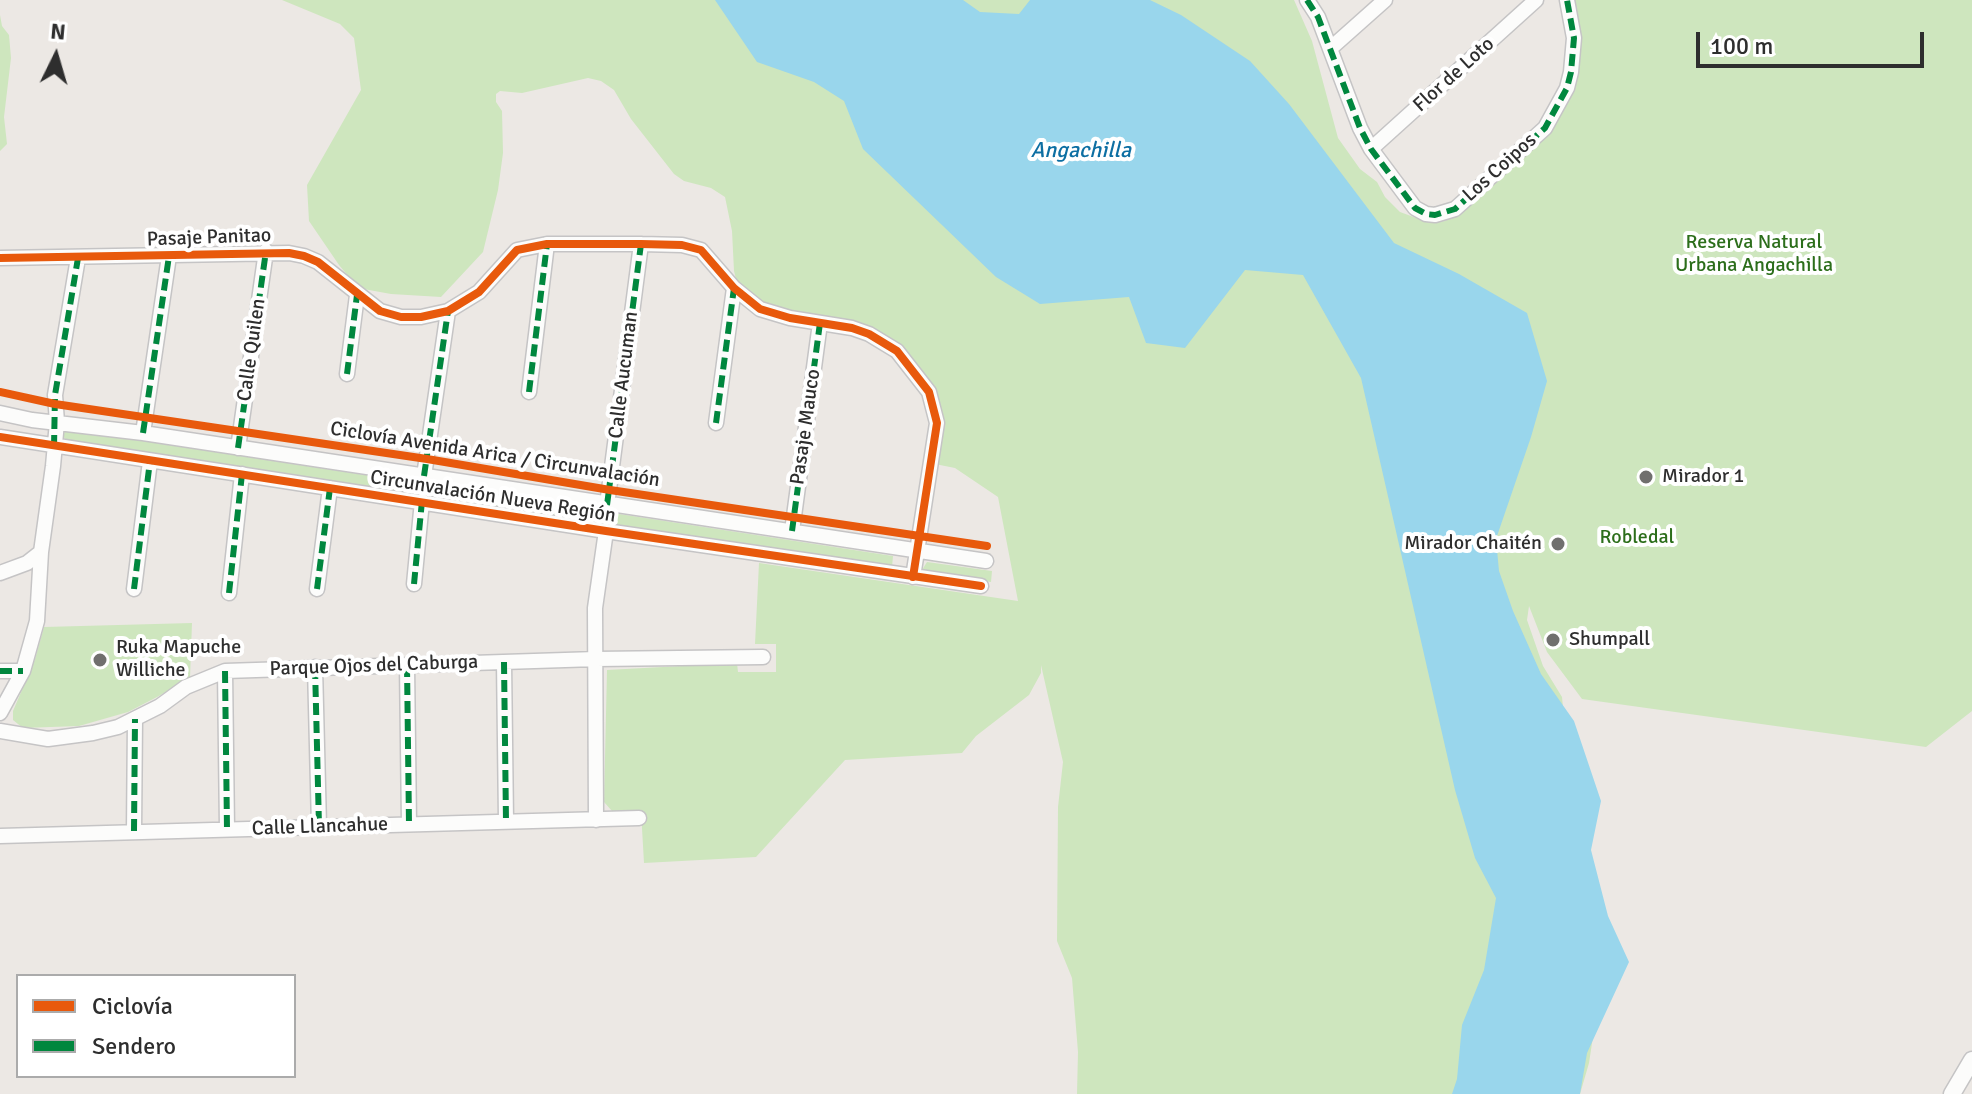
<!DOCTYPE html>
<meta charset="utf-8">
<style>
body{margin:0}
#map{position:relative;width:1972px;height:1094px;overflow:hidden;background:#ece8e4;font-family:Signika,sans-serif}
canvas{display:block}
.legend{position:absolute;left:16px;top:974px;width:280px;height:104px;box-sizing:border-box;background:#fff;border:2px solid #ababab;margin:0;padding:10px 14px;list-style:none;font-size:24px;color:#2e2e2e}
.legend li{display:flex;align-items:center;gap:16px;height:40px}
.legend b{width:40px;border:2px solid #ababab}
.north{position:absolute;left:16px;top:16px;width:80px;height:80px;-webkit-text-stroke:6px #fff;paint-order:stroke;rotate:5deg;font-size:22px;font-weight:700;line-height:32px;text-align:center;color:#2e2e2e}
.north::after{content:'';display:block;margin:auto;width:28px;height:36px;background:#2e2e2e;clip-path:polygon(50% 0,100% 100%,50% 72%,0 100%)}
.scale{position:absolute;left:1696px;top:32px;width:228px;height:36px;box-sizing:border-box;border:4px solid #2e2e2e;border-top:0;padding-left:10px;font-size:24px;line-height:28px;white-space:nowrap;color:#2e2e2e;-webkit-text-stroke:6px #fff;paint-order:stroke}
</style>
<div id="map">
<canvas width="1972" height="1094"></canvas>
<ul class="legend">
<li><b style="height:10px;background:#e8590c"></b>Ciclovía</li>
<li><b style="height:10px;background:#00873e"></b>Sendero</li>
</ul>
<div class="north">N</div>
<div class="scale">100 m</div>
</div>
<script>
const g = document.querySelector('canvas').getContext('2d');
g.lineJoin = 'round';
function fill(path, color) {
  g.fillStyle = color;
  g.fill(path, 'evenodd');
}
function shape(rows) {
  const path = new Path2D();
  for (const r of rows) {
    path.moveTo(r[0], r[1]);
    for (let i = 2; i < r.length; i += 2) path.lineTo(r[i], r[i + 1]);
  }
  return path;
}
function trace(path, color, width, dash) {
  g.strokeStyle = color;
  g.lineWidth = width;
  g.lineCap = dash ? 'butt' : 'round';
  g.setLineDash(dash || []);
  g.stroke(path);
}
function drawText(font, color, halo, rows, align = 'center') {
  g.font = font + ' Signika,sans-serif';
  g.lineWidth = 8;
  g.setLineDash([]);
  g.textBaseline = 'middle';
  g.strokeStyle = halo;
  g.fillStyle = color;
  for (const [text, x, y, turn = 0] of rows) {
    g.save();
    g.translate(x, y);
    g.rotate((+turn || 0) * Math.PI / 180);
    g.textAlign = isNaN(turn) ? turn : align;
    if (halo) g.strokeText(text, 0, 0);
    g.fillText(text, 0, 0);
    g.restore();
  }
}
fill(shape([
 [282,0,1294,0,1312,41,1338,138,1360,169,1377,182,1385,197,1400,212,1430,223,1445,221,1479,196,1552,113,1569,62,1571,0,1972,0,1972,711,1926,747,1582,699,1547,652,1529,606,1527,620,1543,666,1562,697,1594,1030,1589,1063,1580,1094,1077,1094,1078,1052,1072,978,1057,941,1058,807,1063,762,1041,665,1041,673,1029,695,976,736,962,753,845,760,756,857,644,863,641,811,612,811,604,802,607,670,737,663,738,672,776,672,776,644,755,644,759,563,1018,601,998,497,955,468,930,463,934,425,929,405,901,355,850,322,837,318,783,315,739,291,734,271,732,231,725,197,711,188,684,181,674,174,631,119,614,90,601,81,588,78,522,93,500,91,496,94,496,102,502,111,503,153,498,190,483,252,441,297,391,294,358,288,339,265,309,221,307,185,361,90,354,38,340,24],
 [0,15,2,26,9,35,11,58,4,117,7,144,0,151],
 [72,430,893,556,892,567,69,441,63,437,65,431],
 [927,562,992,571,991,582,927,573,922,570],
 [192,623,190,678,157,697,128,712,79,726,23,728,13,720,13,711,35,659,44,627]
]), '#cee6be');
fill(shape([
 [715,0,963,0,980,12,1019,14,1030,0,1150,0,1181,15,1250,61,1289,104,1394,243,1459,274,1527,313,1547,381,1531,437,1496,539,1499,571,1513,611,1541,674,1574,721,1601,801,1591,850,1608,916,1629,962,1587,1053,1580,1094,1452,1094,1457,1079,1462,1025,1484,970,1496,898,1475,858,1455,790,1361,378,1303,275,1245,270,1185,348,1146,343,1129,297,1040,304,996,277,863,149,844,101,814,82,757,62]
]), '#99d6ec');
const minor = shape([
 [1307,0,1318,17,1360,128,1371,149,1415,208,1426,214,1435,215,1455,209,1545,128,1567,88,1571,72,1574,38,1567,0],
 [1331,48,1385,0],
 [1371,149,1536,0],
 [0,258,289,253,304,256,318,262,380,311,401,317,421,317,448,311,479,292,517,250,547,244,641,244,682,245,701,250,734,288,760,309,790,318,852,328,869,334,897,351,929,392,937,423,913,577],
 [347,374,357,295],
 [529,392,547,244],
 [0,413,32,420,143,433,986,561],
 [716,423,734,288],
 [143,433,169,256],
 [0,437,606,531,981,586],
 [238,448,266,251],
 [424,476,448,311],
 [607,505,641,244],
 [792,531,820,323],
 [0,573,27,563,41,552,53,466,57,422,55,395,78,258],
 [414,584,422,501],
 [134,589,150,461],
 [317,589,330,488],
 [229,593,242,474],
 [504,662,506,821],
 [407,665,409,824],
 [315,667,319,826],
 [0,671,23,671],
 [225,671,227,829],
 [0,713,23,671,37,621,41,552],
 [0,731,48,739,93,733,118,727,160,706,186,687,225,671,596,659,763,657],
 [596,820,595,608,606,531],
 [134,831,135,719],
 [0,836,639,818]
]);
const tertiary = shape([
 [1952,1094,1972,1060]
]);
trace(minor, '#c5c4c5', 17);
trace(tertiary, '#c5c4c5', 19);
trace(minor, '#fcfcfb', 14);
trace(tertiary, '#fcfcfb', 16);
trace(shape([
 [1307,0,1318,17,1360,128,1371,149,1415,208,1426,214,1435,215,1455,209,1545,128,1567,88,1571,72,1574,38,1567,0],
 [347,374,357,295],
 [529,392,547,244],
 [716,423,734,288],
 [143,433,169,256],
 [54,447,55,395,78,258],
 [238,448,266,251],
 [424,476,448,311],
 [607,505,641,244],
 [792,531,820,323],
 [414,584,422,501],
 [134,589,150,461],
 [317,589,330,488],
 [229,593,242,474],
 [504,662,506,821],
 [407,665,409,824],
 [315,667,319,826],
 [0,671,23,671],
 [225,671,227,829],
 [134,831,135,719]
]), '#00873e', 6, [12, 6]);
trace(shape([
 [0,258,289,253,304,256,318,262,380,311,401,317,421,317,448,311,479,292,517,250,547,244,641,244,682,245,701,250,734,288,760,309,790,318,852,328,869,334,897,351,929,392,937,423,913,577],
 [0,392,55,404,427,459,610,490,987,546],
 [0,437,606,531,981,586]
]), '#e8590c', 8);
for (const [x, y, r, color] of [
 [1646,477,8,"#706f6e"],
 [1558,544,8,"#706f6e"],
 [1553,640,8,"#706f6e"],
 [100,660,8,"#706f6e"]
]) {
  const dot = new Path2D();
  dot.arc(x, y, r, 0, 2 * Math.PI);
  g.fillStyle = color;
  g.fill(dot);
  trace(dot, '#fff', 3);
}
drawText('20px', '#2e2e2e', '#fff', [
 ["Flor de Loto",1454,75,-42],
 ["Los Coipos",1500,168,-42],
 ["Pasaje Panitao",209,238,-2],
 ["Calle Quilen",252,350,-82],
 ["Calle Aucuman",624,375,-83],
 ["Pasaje Mauco",806,427,-82],
 ["Ciclovía Avenida Arica / Circunvalación",495,455,9],
 ["Circunvalación Nueva Región",493,497,9],
 ["Parque Ojos del Caburga",374,666,-2],
 ["Calle Llancahue",320,827,-2]
]);
drawText('20px', '#2c6e1b', '#fff', [
 ["Reserva Natural",1754,243],
 ["Urbana Angachilla",1754,266],
 ["Robledal",1637,538]
]);
drawText('20px', '#2e2e2e', '#fff', [
 ["Mirador 1",1662,477],
 ["Mirador Chaitén",1542,544,"right"],
 ["Shumpall",1569,640],
 ["Ruka Mapuche",116,648],
 ["Williche",116,671]
], 'left');
drawText('italic 22px', '#0d6fa3', '#fff', [
 ["Angachilla",1081,151]
]);
</script>
